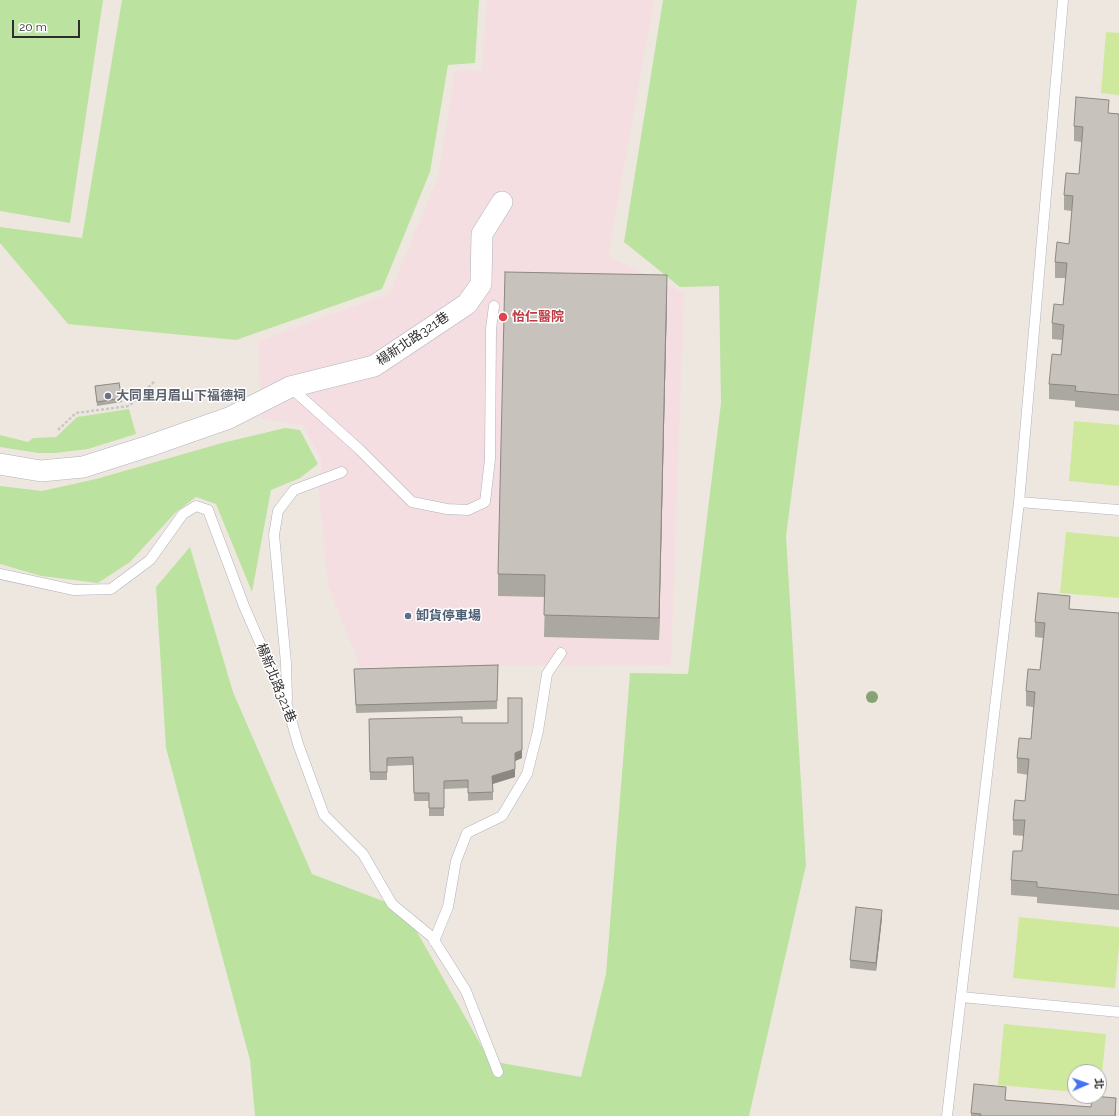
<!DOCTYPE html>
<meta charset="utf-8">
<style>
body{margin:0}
#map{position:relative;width:1119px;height:1116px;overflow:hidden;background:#eee7e0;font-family:Raleway,"Noto Sans TC",sans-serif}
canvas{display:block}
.north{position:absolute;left:1067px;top:1064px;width:40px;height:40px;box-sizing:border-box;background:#fff;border:1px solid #ababab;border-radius:50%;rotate:88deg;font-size:11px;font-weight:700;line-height:16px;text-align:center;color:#2d2d2d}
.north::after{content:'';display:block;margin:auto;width:14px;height:18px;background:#4573f6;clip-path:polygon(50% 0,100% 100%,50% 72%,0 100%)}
.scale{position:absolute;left:12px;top:20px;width:68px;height:18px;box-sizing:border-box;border:2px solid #2d2d2d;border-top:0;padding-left:5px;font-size:12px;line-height:14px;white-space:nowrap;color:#2d2d2d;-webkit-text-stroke:3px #fff;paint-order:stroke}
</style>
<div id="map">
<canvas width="1119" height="1116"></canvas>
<div class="north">北</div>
<div class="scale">20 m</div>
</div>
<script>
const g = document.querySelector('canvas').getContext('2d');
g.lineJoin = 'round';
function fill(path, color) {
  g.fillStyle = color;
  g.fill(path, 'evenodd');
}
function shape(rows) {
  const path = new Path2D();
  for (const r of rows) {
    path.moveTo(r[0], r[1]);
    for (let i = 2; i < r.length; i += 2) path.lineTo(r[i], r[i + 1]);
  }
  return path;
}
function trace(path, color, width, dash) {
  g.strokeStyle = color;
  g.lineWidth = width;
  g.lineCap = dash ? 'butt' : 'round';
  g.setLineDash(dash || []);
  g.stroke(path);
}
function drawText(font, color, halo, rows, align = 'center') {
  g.font = font + ' Raleway,"Noto Sans TC",sans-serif';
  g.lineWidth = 3;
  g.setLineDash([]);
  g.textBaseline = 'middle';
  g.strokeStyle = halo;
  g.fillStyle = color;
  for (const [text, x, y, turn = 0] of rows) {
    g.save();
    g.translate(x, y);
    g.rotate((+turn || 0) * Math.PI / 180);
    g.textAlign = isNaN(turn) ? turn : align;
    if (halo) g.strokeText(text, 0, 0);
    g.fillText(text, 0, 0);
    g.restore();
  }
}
fill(shape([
 [487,0,654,0,608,256,684,293,671,665,360,667,328,585,318,484,322,462,303,425,261,419,258,341,390,293,438,177,455,70,482,71]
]), '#f4dee1');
fill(shape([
 [0,0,103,0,70,223,0,211],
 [122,0,479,0,475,63,448,65,430,172,382,289,236,340,68,324,0,243,0,227,82,238],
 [663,0,857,0,786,536,806,865,749,1116,255,1116,250,1060,166,748,156,587,190,547,233,692,312,874,404,909,490,1061,581,1077,606,974,630,673,688,674,721,403,719,286,680,287,624,242],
 [129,409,136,434,88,449,55,453,38,453,0,447,0,435,28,442,33,438,56,437,77,417],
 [285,428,300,430,318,464,300,478,271,490,252,592,216,504,196,497,176,512,130,562,98,583,41,576,0,564,0,486,42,491,96,479,222,443]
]), '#bbe39f');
fill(shape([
 [1106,32,1119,33,1119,95,1101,93],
 [1074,421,1119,425,1119,486,1069,481],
 [1066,532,1119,537,1119,598,1060,593],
 [1019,917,1119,927,1119,946,1115,988,1013,978],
 [1004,1024,1106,1034,1100,1094,1099,1094,1099,1072,1075,1072,1075,1092,998,1085]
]), '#cee99b');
const lane = shape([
 [290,387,359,449,412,502,447,509,468,510,485,502,490,459,491,329,494,306],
 [1019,502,1119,510],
 [0,574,74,590,111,589,150,560,183,514,196,506,208,510,244,606,287,705,298,744,324,815,363,854,392,904,432,937,466,991,498,1072],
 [287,700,286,663,274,535,278,511,294,490,342,472],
 [434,941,448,907,456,861,467,833,502,816,527,774,538,731,547,674,561,653],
 [961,997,1119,1012],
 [947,1116,1019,502,1063,0]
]);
const street = shape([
 [0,464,41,471,83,467,149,446,229,418,290,387,374,366,467,304,481,284,482,234,502,202]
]);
trace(lane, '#b0b3bd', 11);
trace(street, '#b0b3bd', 22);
trace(shape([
 [58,430,76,413,129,406,155,381]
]), '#c8c8c8', 2.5, [3, 2]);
trace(lane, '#fff', 10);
trace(street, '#fff', 21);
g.fillStyle = '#87a275';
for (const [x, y] of [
 [872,697]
]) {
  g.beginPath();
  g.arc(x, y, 6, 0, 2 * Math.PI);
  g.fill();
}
fill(shape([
 [1109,113,1119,114,1119,411,1075,407,1075,401,1049,399,1049,384,1061,355,1062,340,1052,339,1052,323,1063,305,1066,278,1055,278,1055,262,1069,244,1072,211,1064,210,1064,195,1079,174,1082,142,1074,141,1074,126],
 [667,297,659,640,544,637,545,597,498,596,498,574],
 [95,386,122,398,122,402,97,406],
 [1070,609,1119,613,1119,910,1037,903,1037,897,1011,895,1011,880,1022,851,1024,836,1013,835,1013,820,1025,801,1028,775,1017,773,1017,758,1031,739,1033,707,1026,706,1026,691,1040,670,1043,638,1035,637,1035,622],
 [498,665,497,709,356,713,354,669],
 [369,719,522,758,515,761,515,777,493,784,493,800,468,801,468,788,444,789,444,816,429,816,429,801,414,801,413,765,387,766,387,780,370,780],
 [882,918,876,971,850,968,850,960],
 [1116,1098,1116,1116,971,1116,971,1113,1006,1100,1091,1107]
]), '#aba7a1');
fill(shape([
 [667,275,667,297,659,640,659,618],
 [522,750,522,758,515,761,515,753],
 [515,769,515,777,492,784,492,776],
 [882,910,882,918,876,971,876,963],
 [1116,1098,1116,1116,1115,1116]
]), '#8b8883');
const building = shape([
 [1076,97,1109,100,1108,113,1119,114,1119,395,1075,391,1076,386,1049,384,1052,354,1061,355,1064,325,1052,323,1054,304,1063,305,1067,263,1055,262,1057,242,1069,244,1073,196,1064,195,1066,173,1079,174,1083,127,1074,126,1076,97],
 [505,272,667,275,659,618,544,615,545,575,498,574,505,272],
 [119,383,122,398,97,402,95,386,119,383],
 [1038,593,1070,596,1069,609,1119,613,1119,895,1037,887,1037,882,1011,880,1013,851,1022,851,1025,820,1013,820,1015,800,1025,801,1029,759,1017,758,1019,738,1031,739,1035,692,1026,691,1028,669,1040,670,1045,623,1035,622,1038,593],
 [498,665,497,701,356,705,354,669,498,665],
 [508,698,522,698,522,750,515,753,515,769,492,776,493,792,468,793,468,780,444,781,444,808,429,808,429,793,414,793,413,757,387,758,387,772,370,772,369,719,462,717,462,723,508,723,508,698],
 [856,907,882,910,876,963,850,960,856,907],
 [974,1084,1006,1087,1005,1100,1091,1107,1092,1096,1116,1098,1115,1116,980,1116,981,1114,971,1113,974,1084]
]);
fill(building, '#c7c2bb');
trace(building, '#8b8883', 1);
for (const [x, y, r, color] of [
 [503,317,5,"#e0444e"],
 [108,396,4,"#6b7280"],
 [408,616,4,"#5c6f8a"]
]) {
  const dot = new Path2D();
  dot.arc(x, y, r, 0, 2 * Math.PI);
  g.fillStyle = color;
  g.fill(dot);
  trace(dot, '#fff', 1.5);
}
drawText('bold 13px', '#be3a42', '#fff', [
 ["怡仁醫院",512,317]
], 'left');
drawText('13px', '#2d2d2d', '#fff', [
 ["楊新北路321巷",413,339,-34],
 ["楊新北路321巷",276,683,68]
]);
drawText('bold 13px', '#5b616d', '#fff', [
 ["大同里月眉山下福德祠",116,396]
], 'left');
drawText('bold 13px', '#4e5e75', '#fff', [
 ["卸貨停車場",416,616]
], 'left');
</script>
